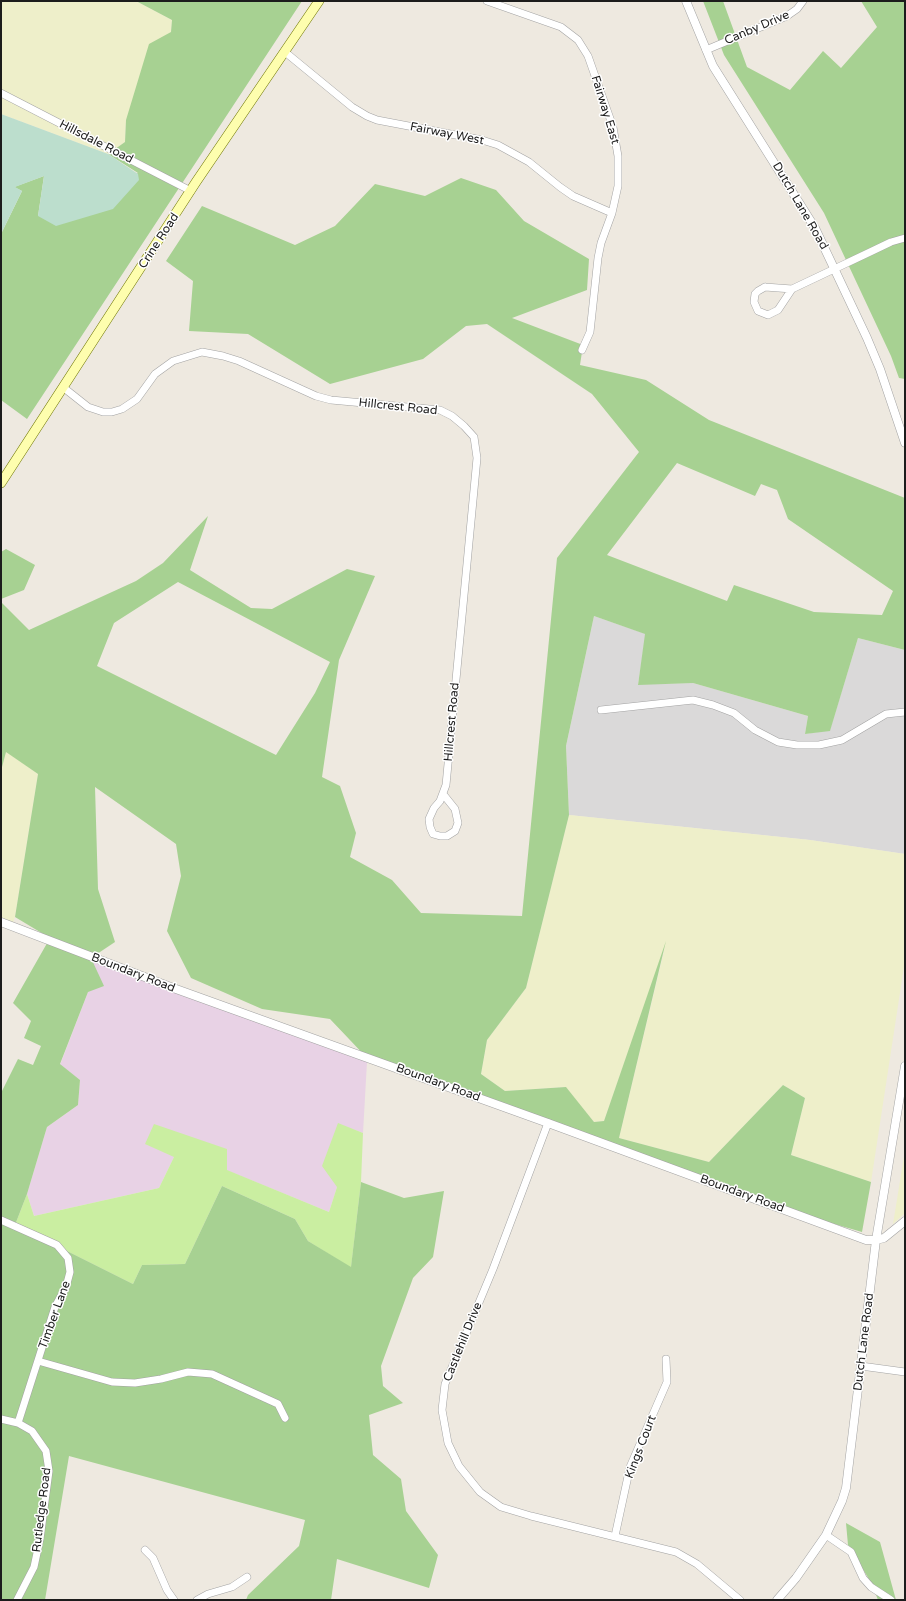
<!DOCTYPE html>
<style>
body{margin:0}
#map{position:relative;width:906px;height:1601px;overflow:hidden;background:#eee9e0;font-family:"Varela Round",sans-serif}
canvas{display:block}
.frame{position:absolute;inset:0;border:2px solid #1c1c1c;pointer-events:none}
</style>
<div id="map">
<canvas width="906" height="1601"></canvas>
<div class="frame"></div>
</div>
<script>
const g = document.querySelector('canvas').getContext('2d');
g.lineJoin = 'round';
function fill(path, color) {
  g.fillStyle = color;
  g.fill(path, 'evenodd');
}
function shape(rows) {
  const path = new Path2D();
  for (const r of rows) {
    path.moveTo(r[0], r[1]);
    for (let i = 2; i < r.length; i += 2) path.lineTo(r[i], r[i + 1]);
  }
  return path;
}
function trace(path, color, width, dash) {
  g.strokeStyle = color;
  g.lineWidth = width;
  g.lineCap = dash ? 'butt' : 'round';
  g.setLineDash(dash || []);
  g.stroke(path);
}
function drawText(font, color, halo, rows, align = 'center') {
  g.font = font + ' "Varela Round",sans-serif';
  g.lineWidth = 3;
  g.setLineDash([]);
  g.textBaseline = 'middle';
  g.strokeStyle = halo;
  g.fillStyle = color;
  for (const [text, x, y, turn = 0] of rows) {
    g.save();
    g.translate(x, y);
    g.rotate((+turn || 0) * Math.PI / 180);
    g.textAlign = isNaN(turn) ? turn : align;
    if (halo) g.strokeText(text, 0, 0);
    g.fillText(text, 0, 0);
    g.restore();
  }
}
fill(shape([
 [594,616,646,634,638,684,693,683,808,716,805,734,830,730,858,638,905,650,905,854,810,840,569,815,566,746]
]), '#dad9d9');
fill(shape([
 [91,958,367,1062,363,1133,338,1124,337,1187,329,1212,226,1170,174,1157,159,1188,34,1216,27,1194,47,1127,78,1105,80,1080,60,1065,88,992]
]), '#e8d2e5');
fill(shape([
 [1,1,136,1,172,20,171,32,126,120,125,142,108,154,1,114],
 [6,751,38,774,15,917,11,928,1,924,1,771],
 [569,815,810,840,905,854,905,960,871,1182,791,1155,805,1098,783,1085,709,1162,619,1138,665,947,604,1121,594,1122,565,1087,505,1091,481,1074,487,1040,526,988],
 [905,1150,905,1213,893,1224]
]), '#eeefca');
fill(shape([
 [338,1123,363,1133,361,1182,351,1268,308,1241,295,1219,222,1186,185,1264,142,1265,133,1284,15,1225,27,1194,34,1216,159,1188,174,1157,145,1144,154,1124,227,1149,227,1170,329,1212,337,1187,322,1166]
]), '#caeea1');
fill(shape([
 [136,1,302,1,27,419,1,400,1,234,22,191,14,187,44,176,38,216,138,173,108,154,125,142,126,120,149,44,171,32,172,20],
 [703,1,723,1,747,67,790,90,823,51,841,68,877,27,861,1,905,1,905,379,899,378,891,356,824,213,724,55],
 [461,178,496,190,524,221,589,259,587,290,512,318,583,345,580,365,646,380,709,420,905,498,905,650,858,638,830,731,805,734,808,716,693,683,638,685,645,634,594,616,566,746,569,815,526,988,487,1040,481,1074,505,1091,566,1087,594,1122,604,1121,666,941,619,1138,709,1162,783,1085,805,1098,791,1155,871,1182,862,1232,786,1210,368,1059,330,1019,262,1009,191,978,167,931,181,876,176,844,95,787,98,889,115,942,91,958,104,986,88,992,60,1064,80,1080,78,1105,47,1127,27,1194,15,1225,133,1284,142,1265,185,1264,222,1186,295,1219,308,1241,351,1267,361,1182,404,1198,444,1191,433,1257,413,1278,381,1366,383,1386,403,1403,369,1415,373,1455,401,1479,406,1511,438,1555,429,1588,337,1559,331,1600,246,1600,248,1595,299,1546,305,1520,69,1456,45,1600,1,1600,1,1093,18,1059,33,1065,41,1046,24,1038,31,1021,13,1003,50,938,15,917,38,774,6,752,1,771,1,602,29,630,136,581,163,563,208,516,190,570,251,608,272,609,347,569,375,576,339,660,322,777,340,786,356,833,350,857,392,880,421,913,522,916,557,558,639,452,592,394,487,324,466,326,423,359,330,384,248,334,189,331,193,281,166,261,202,206,295,245,335,226,375,184,425,196],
 [677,463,755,496,761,484,777,490,788,519,893,591,882,615,814,612,734,585,727,601,607,555],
 [178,582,330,662,315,693,276,755,97,666,114,623],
 [6,549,35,565,24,590,1,599,1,552],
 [846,1523,880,1542,896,1600,878,1600,872,1584,848,1545]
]), '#a7d192');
fill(shape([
 [1,114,108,154,138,174,139,180,113,209,56,226,38,216,44,176,15,187,22,191,1,234]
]), '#bcdecd');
const minor = shape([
 [487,1,561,27,578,40,588,56,613,127,618,156,618,186,612,213,601,243,598,258,590,332,582,350],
 [706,50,787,16,797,9,803,1],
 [285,52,352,107,367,116,377,120,482,140,498,145,529,162,560,187,573,196,612,213],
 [1,93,191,191],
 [765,287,792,289,778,310,768,315,758,311,754,302,755,294,758,291,765,287],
 [792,289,868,253,891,242,905,238],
 [64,388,88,407,103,412,112,412,122,409,137,399,155,374,173,361,202,352,223,356,239,361,316,396,331,400,440,410,452,416,464,426,474,437,477,458,446,785,440,801,434,808,429,819,430,827,433,834,440,836,447,836,455,831,458,823,455,809,443,794],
 [601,710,693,700,713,705,734,713,755,730,778,742,797,745,819,745,842,740,886,714,905,712],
 [548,1123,493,1269,445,1384,442,1410,448,1443,459,1466,480,1492,501,1507,531,1516,676,1552,697,1564,740,1600],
 [1,1220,57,1245,68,1258,70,1272,66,1287,55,1307,18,1423],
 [38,1361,112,1382,135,1383,161,1379,188,1372,212,1374,278,1404,285,1418],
 [861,1366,905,1372],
 [1,1419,18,1423,32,1431,46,1451,49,1471,40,1539,34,1567,17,1600],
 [826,1535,851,1552,863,1578,871,1587,891,1600],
 [615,1536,630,1467,667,1382,666,1359],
 [145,1550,153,1558,167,1590,174,1600],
 [197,1600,208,1594,232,1587,247,1577]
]);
const tertiary = shape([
 [686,1,713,66,815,228,867,338,880,369,905,443],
 [1,922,176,989,548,1123,866,1240,876,1240,884,1238,905,1221],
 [777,1600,796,1578,826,1535,842,1501,846,1488,876,1240,905,1066]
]);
const secondary = shape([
 [1,483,196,182,319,1]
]);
trace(minor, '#a3a3a3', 8);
trace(tertiary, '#a3a3a3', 9);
trace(secondary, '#6e7600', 10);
trace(minor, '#fff', 7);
trace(tertiary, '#fff', 8);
trace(secondary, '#fefeae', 9);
drawText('12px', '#1c1c1c', '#fff', [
 ["Canby Drive",757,28,-23],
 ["Fairway East",605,110,73],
 ["Fairway West",447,134,11],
 ["Hillsdale Road",96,142,27],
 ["Dutch Lane Road",800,206,60],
 ["Crine Road",159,241,-57],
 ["Hillcrest Road",398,407,6],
 ["Hillcrest Road",452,722,-85],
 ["Boundary Road",133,973,21],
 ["Boundary Road",438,1083,20],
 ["Boundary Road",742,1194,20],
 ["Timber Lane",55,1315,-70],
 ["Castlehill Drive",463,1342,-68],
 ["Dutch Lane Road",864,1342,-83],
 ["Kings Court",641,1447,-69],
 ["Rutledge Road",42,1510,-83]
]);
</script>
